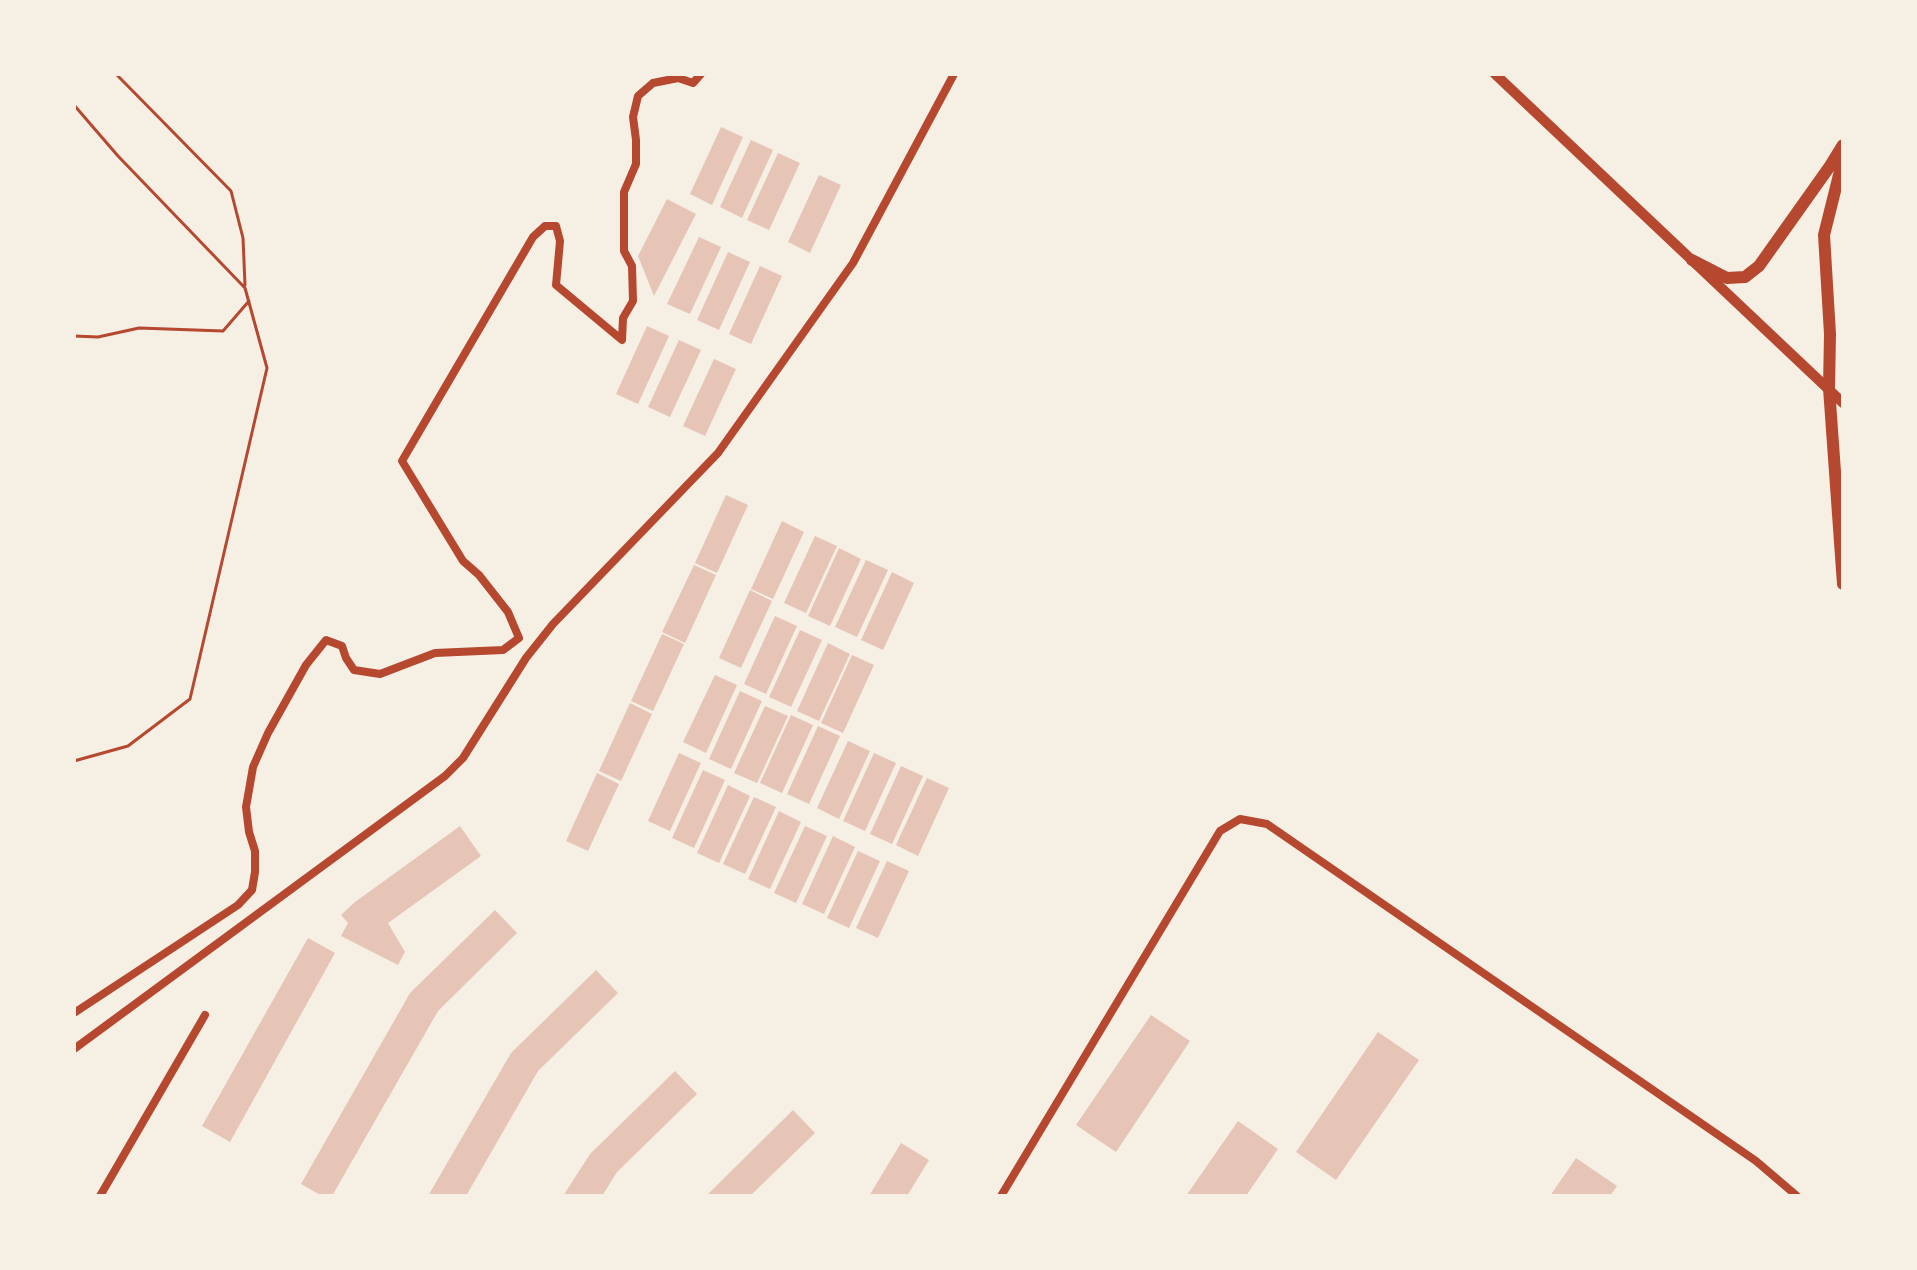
<!DOCTYPE html>
<style>
body{margin:0}
#map{position:relative;width:1917px;height:1270px;overflow:hidden;background:#f6efe4;font-family:Helvetica,sans-serif}
canvas{display:block}
.frame{position:absolute;inset:0;border:76px solid #f6efe4;pointer-events:none}
</style>
<div id="map">
<canvas width="1917" height="1270"></canvas>
<div class="frame"></div>
</div>
<script>
const g = document.querySelector('canvas').getContext('2d');
g.lineJoin = 'round';
function fill(path, color) {
  g.fillStyle = color;
  g.fill(path, 'evenodd');
}
function shape(rows) {
  const path = new Path2D();
  for (const r of rows) {
    path.moveTo(r[0], r[1]);
    for (let i = 2; i < r.length; i += 2) path.lineTo(r[i], r[i + 1]);
  }
  return path;
}
function trace(path, color, width, dash) {
  g.strokeStyle = color;
  g.lineWidth = width;
  g.lineCap = dash ? 'butt' : 'round';
  g.setLineDash(dash || []);
  g.stroke(path);
}
fill(shape([
 [721,127,743,137,712,205,690,194],
 [751,140,773,150,742,218,720,207],
 [778,153,800,163,769,230,747,220],
 [819,175,841,185,810,253,788,242],
 [667,199,696,214,654,296,638,256],
 [699,237,721,247,690,314,667,304],
 [728,252,750,262,719,330,697,320],
 [760,266,782,276,751,344,729,334],
 [647,326,669,336,638,404,616,394],
 [679,340,701,350,670,417,648,407],
 [714,359,736,369,705,436,683,426],
 [726,495,748,505,717,573,695,563],
 [782,521,804,532,773,599,751,589],
 [815,536,837,546,806,613,784,603],
 [839,548,861,559,830,626,808,616],
 [866,560,888,570,857,637,835,627],
 [694,565,716,575,685,643,662,632],
 [892,572,914,583,883,650,861,640],
 [750,590,772,601,741,668,719,658],
 [775,616,797,626,766,694,744,684],
 [800,630,822,640,791,707,769,697],
 [662,634,684,644,653,711,631,701],
 [828,643,850,654,819,721,797,711],
 [852,655,874,665,843,733,821,723],
 [715,675,737,685,706,753,683,742],
 [740,691,762,701,731,769,709,759],
 [630,703,652,714,621,781,599,771],
 [765,706,788,716,757,783,734,773],
 [791,715,813,725,782,793,760,783],
 [818,726,840,736,809,804,787,794],
 [848,741,870,751,839,819,817,808],
 [679,753,701,763,670,831,648,821],
 [874,753,896,763,865,831,843,821],
 [901,766,923,776,892,844,870,834],
 [703,770,725,780,694,848,672,838],
 [597,773,619,784,588,851,566,841],
 [927,778,949,788,918,856,896,845],
 [728,785,750,796,719,863,697,853],
 [754,797,776,807,745,874,723,864],
 [779,811,801,822,770,889,748,879],
 [460,826,481,856,388,923,405,952,398,965,341,936,348,923,341,915,355,902],
 [805,826,827,836,796,903,774,893],
 [833,836,855,847,824,914,802,904],
 [858,851,880,861,849,928,827,918],
 [887,861,909,871,878,938,856,928],
 [495,910,517,933,438,1011,332,1196,322,1196,301,1184,410,993],
 [308,938,335,953,230,1142,202,1126],
 [596,970,618,993,538,1071,466,1196,428,1196,511,1053],
 [1151,1015,1190,1041,1116,1152,1076,1125],
 [1378,1032,1419,1060,1336,1180,1296,1152],
 [675,1071,697,1094,617,1172,602,1196,563,1196,590,1154],
 [793,1110,815,1133,750,1196,706,1196],
 [1238,1121,1278,1149,1246,1196,1186,1196],
 [901,1143,929,1160,907,1196,869,1196],
 [1576,1158,1617,1186,1610,1196,1550,1196]
]), '#e6c5b7');
trace(shape([
 [116,74,231,191,243,238,245,285],
 [74,105,118,156,245,288,267,368,190,699,128,746,74,761],
 [74,336,98,337,139,328,223,331,249,301]
]), '#b5482f', 3);
trace(shape([
 [74,1013,238,905,252,890,255,872,255,851,249,832,246,807,253,767,268,733,306,665,326,640,342,646,346,658,354,670,380,674,435,653,503,650,519,638,508,612,479,575,463,561,402,461,533,237,545,226,556,226,560,241,556,285,622,340,623,318,633,301,632,266,624,251,624,192,636,164,636,140,633,117,638,96,653,83,678,78,693,83,701,74],
 [74,1049,445,776,463,758,526,658,553,624,718,453,853,263,954,74],
 [100,1196,205,1015],
 [1001,1196,1220,831,1240,819,1267,824,1756,1161,1797,1196]
]), '#b5482f', 8);
trace(shape([
 [1495,74,1843,403]
]), '#b5482f', 10);
trace(shape([
 [1843,159,1824,235,1830,334,1829,388,1843,584],
 [1692,260,1727,278,1745,277,1759,266,1830,166,1843,145]
]), '#b5482f', 12);
</script>
